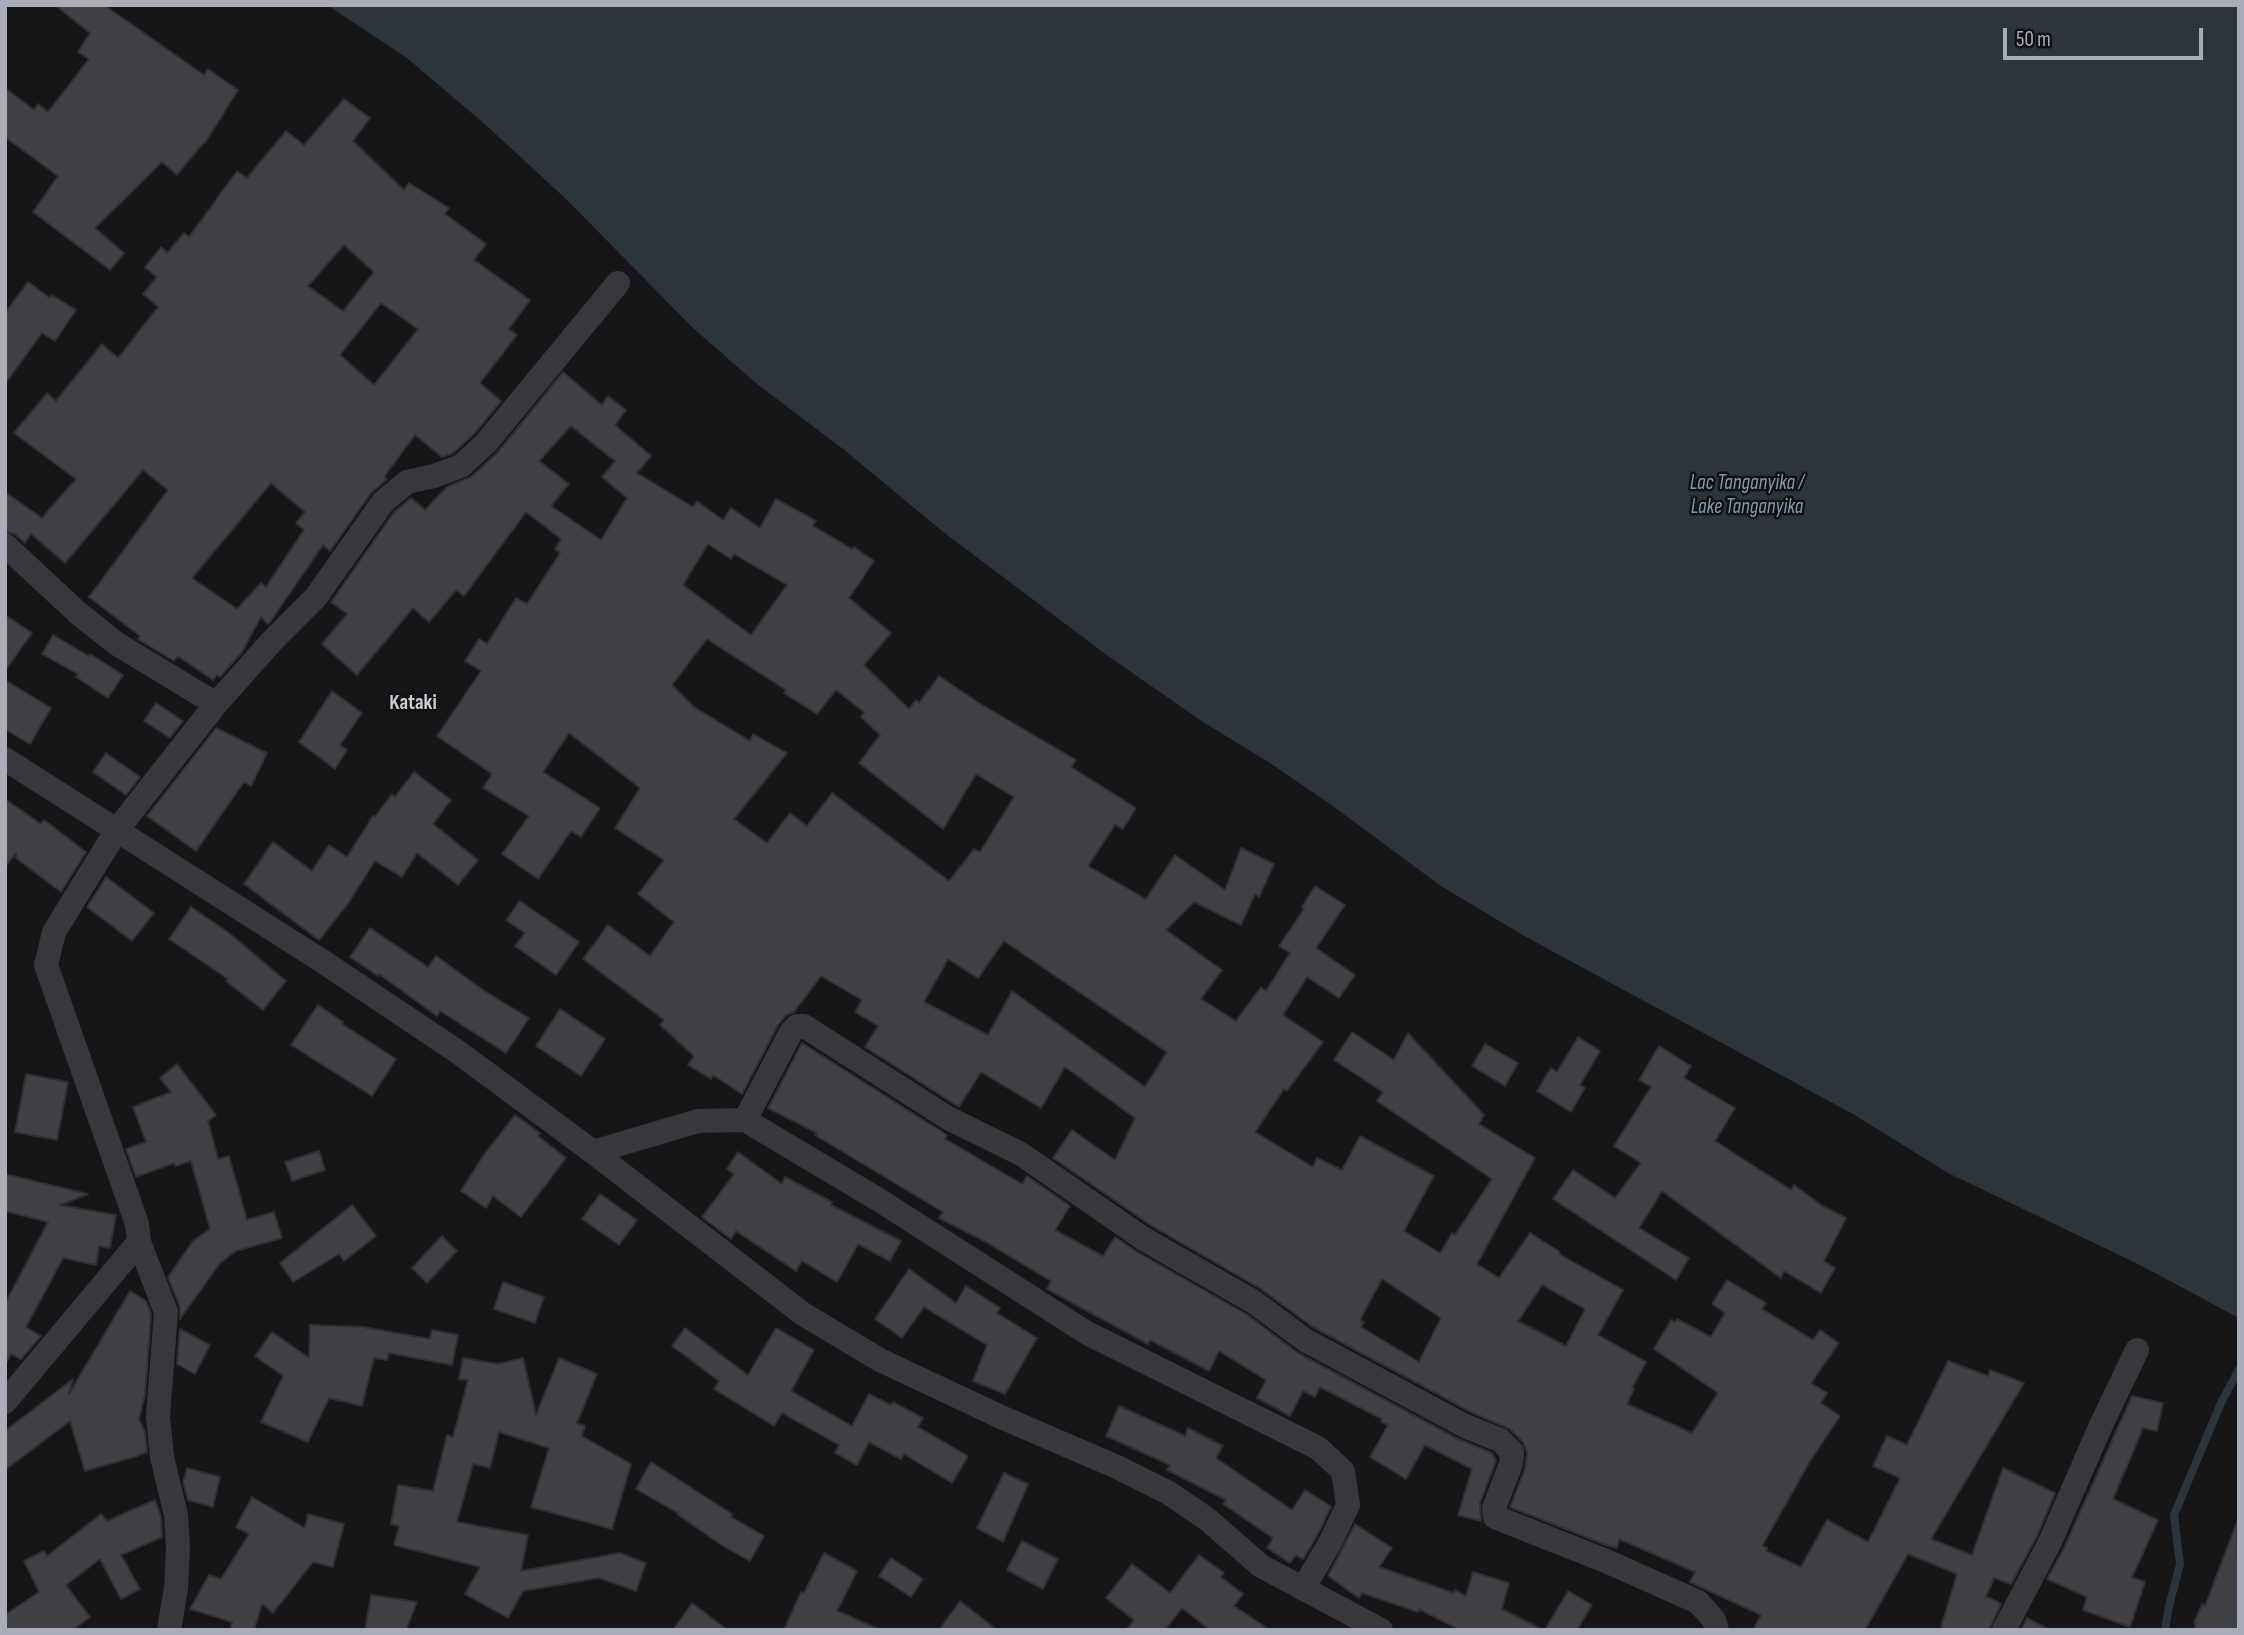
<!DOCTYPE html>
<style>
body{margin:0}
#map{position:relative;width:2244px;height:1635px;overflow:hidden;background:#161618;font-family:"Sofia Sans Condensed",sans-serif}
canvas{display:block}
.frame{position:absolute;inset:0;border:7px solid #a8adb8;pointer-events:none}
.scale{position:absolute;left:2003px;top:28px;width:200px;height:32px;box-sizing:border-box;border:4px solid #a8adb8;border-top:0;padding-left:9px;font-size:21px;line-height:24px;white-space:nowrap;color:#a8adb8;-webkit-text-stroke:5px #111113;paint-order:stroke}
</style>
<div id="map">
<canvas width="2244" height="1635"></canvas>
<div class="frame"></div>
<div class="scale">50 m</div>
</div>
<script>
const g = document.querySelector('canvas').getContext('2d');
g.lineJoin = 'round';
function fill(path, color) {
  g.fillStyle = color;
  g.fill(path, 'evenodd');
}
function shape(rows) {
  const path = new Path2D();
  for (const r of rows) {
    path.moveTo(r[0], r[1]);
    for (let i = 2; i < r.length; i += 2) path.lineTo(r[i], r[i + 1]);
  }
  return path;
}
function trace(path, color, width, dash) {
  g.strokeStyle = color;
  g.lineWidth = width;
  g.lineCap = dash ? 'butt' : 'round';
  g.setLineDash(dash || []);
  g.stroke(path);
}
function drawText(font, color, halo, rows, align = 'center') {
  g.font = font + ' "Sofia Sans Condensed",sans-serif';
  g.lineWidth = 5;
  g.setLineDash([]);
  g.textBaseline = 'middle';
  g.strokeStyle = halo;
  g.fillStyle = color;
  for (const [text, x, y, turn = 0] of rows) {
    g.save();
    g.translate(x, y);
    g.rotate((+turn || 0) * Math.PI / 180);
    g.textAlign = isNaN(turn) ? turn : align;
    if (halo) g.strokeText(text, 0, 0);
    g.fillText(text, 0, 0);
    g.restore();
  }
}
fill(shape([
 [327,5,2239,5,2239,1318,2140,1265,1948,1173,1853,1114,1526,937,1441,886,1330,804,1270,763,1203,722,1108,656,942,531,843,449,757,384,693,328,566,199,488,127,407,58]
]), '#2c353c');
trace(shape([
 [2165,1630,2169,1606,2180,1564,2174,1515,2221,1403,2239,1369]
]), '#2c353c', 8);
const building = shape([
 [55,5,104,5,204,75,208,69,238,90,205,143,204,142,177,175,162,162,95,228,124,253,110,270,33,212,58,176,5,137,5,88,34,110,38,104,48,112,89,59,78,52,90,33,55,5],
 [344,99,370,118,353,141,404,190,409,183,449,208,445,214,486,244,474,260,530,300,509,329,517,335,480,383,501,401,475,433,453,453,442,457,415,435,384,477,387,479,371,493,330,551,323,545,270,622,268,624,261,617,242,652,220,677,217,675,213,680,178,656,174,661,141,641,138,639,140,636,89,597,168,490,143,470,65,563,31,534,25,543,15,534,5,531,5,492,42,518,76,479,14,433,47,393,56,401,102,344,118,358,158,307,143,294,157,277,145,267,161,247,167,253,184,233,189,237,237,171,247,178,286,131,304,145,344,99],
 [344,245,374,272,343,311,308,286,344,245],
 [381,303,418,329,374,385,340,355,381,303],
 [271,483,305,512,296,523,304,530,266,587,261,583,237,609,192,578,271,483],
 [28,282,50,298,52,295,76,310,55,341,42,333,5,384,5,313,28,282],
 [563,372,602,405,608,396,626,410,615,425,651,456,637,473,693,507,697,501,723,520,731,508,760,528,776,499,816,521,813,526,852,549,854,547,874,561,849,598,891,633,864,665,909,709,916,700,919,703,939,676,979,703,1076,760,1071,767,1136,808,1123,829,1115,825,1088,866,1146,899,1175,855,1225,890,1241,848,1274,864,1259,897,1255,894,1241,925,1194,902,1166,930,1222,970,1201,999,1236,1021,1261,987,1266,991,1290,953,1279,946,1304,909,1302,907,1315,886,1345,905,1316,948,1355,975,1339,998,1307,977,1283,1015,1323,1042,1287,1091,1284,1089,1255,1132,1313,1167,1317,1158,1342,1170,1360,1136,1434,1176,1404,1231,1440,1253,1452,1233,1455,1235,1492,1179,1377,1101,1383,1092,1334,1060,1352,1032,1394,1060,1408,1033,1484,1115,1479,1124,1535,1158,1477,1264,1499,1278,1530,1233,1560,1252,1559,1254,1623,1290,1598,1335,1646,1362,1632,1388,1634,1389,1627,1404,1692,1433,1718,1393,1654,1349,1671,1320,1675,1322,1677,1319,1711,1337,1725,1313,1712,1304,1727,1280,1766,1303,1762,1309,1813,1340,1820,1330,1839,1343,1811,1383,1827,1393,1821,1403,1840,1416,1809,1463,1762,1546,1767,1548,1766,1551,1801,1567,1827,1520,1868,1542,1900,1478,1873,1466,1887,1436,1907,1445,1948,1361,1988,1376,1990,1370,2024,1383,1931,1539,1972,1555,2003,1468,2055,1493,2037,1536,2011,1584,1994,1578,1986,1596,2001,1604,1989,1630,1940,1630,1957,1574,1908,1554,1865,1630,1753,1630,1761,1615,1690,1582,1695,1572,1619,1539,1617,1548,1606,1545,1510,1507,1525,1469,1527,1453,1523,1442,1510,1429,1471,1412,1313,1327,1261,1289,1152,1226,1053,1158,1072,1130,1115,1160,1135,1118,1065,1067,1041,1108,981,1072,959,1107,865,1047,878,1026,855,1012,862,1000,821,976,794,1012,786,1015,778,1025,742,1094,713,1075,711,1079,688,1065,694,1056,660,1025,664,1020,583,959,608,925,650,956,674,922,638,894,664,860,615,828,640,788,569,733,543,772,600,808,581,837,571,831,538,879,502,854,529,816,483,788,492,774,437,736,481,671,465,661,479,639,487,644,516,598,527,604,560,553,555,549,561,539,526,512,464,596,456,590,429,622,413,608,357,675,322,644,347,614,331,602,394,512,411,498,425,510,447,487,471,477,497,453,563,372],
 [571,426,615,461,602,477,627,498,601,540,551,506,569,484,539,461,571,426],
 [708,544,731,559,734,554,787,585,751,635,683,585,708,544],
 [707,639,786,690,784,693,817,714,836,690,864,712,861,717,880,735,859,763,943,829,976,774,1014,797,980,852,974,849,949,881,832,793,807,826,790,813,767,843,734,819,787,753,753,734,750,741,694,707,672,685,707,639],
 [1004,941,1167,1052,1145,1087,1012,991,988,1035,924,1002,948,959,978,978,1004,941],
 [1382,1279,1441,1318,1419,1362,1361,1327,1364,1322,1360,1320,1382,1279],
 [1542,1285,1585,1309,1566,1346,1518,1321,1542,1285],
 [5,615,32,633,5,671,5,615],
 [53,635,89,656,90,654,123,675,108,698,76,677,78,674,42,654,53,635],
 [5,680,51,708,30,744,5,729,5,680],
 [332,691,362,713,340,745,347,750,335,769,299,742,332,691],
 [156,703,183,721,170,738,144,721,156,703],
 [216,728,267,753,251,786,244,782,196,851,147,816,216,728],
 [106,753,140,777,126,795,93,772,106,753],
 [414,772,451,800,433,824,478,860,458,885,417,853,402,877,375,861,347,905,319,940,244,884,273,842,312,871,329,845,347,857,373,816,375,817,392,794,395,797,414,772],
 [5,799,41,824,44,820,86,852,61,892,16,858,16,853,5,867,5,799],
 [106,877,154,913,132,941,87,907,106,877],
 [520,901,579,942,556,975,515,946,525,933,506,920,520,901],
 [191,907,229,933,286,981,263,1010,226,981,228,979,169,939,191,907],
 [370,928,428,967,436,956,486,992,529,1018,506,1053,440,1011,437,1016,379,974,378,976,350,957,370,928],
 [318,1005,343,1022,342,1024,396,1059,372,1096,291,1045,318,1005],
 [560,1009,605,1039,581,1076,536,1046,560,1009],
 [1578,1037,1600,1051,1580,1085,1585,1088,1571,1112,1537,1091,1551,1068,1557,1072,1578,1037],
 [802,1043,947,1135,945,1139,1022,1184,1027,1176,1070,1206,1055,1230,1103,1256,1115,1237,1137,1252,1246,1314,1298,1353,1458,1439,1492,1453,1496,1461,1480,1503,1481,1521,1458,1515,1472,1469,1425,1445,1406,1479,1370,1457,1388,1425,1381,1422,1382,1419,1320,1387,1315,1397,1303,1391,1290,1416,1257,1398,1266,1380,1219,1351,1209,1371,1150,1340,1148,1344,1047,1289,1051,1281,986,1242,939,1218,943,1212,815,1135,817,1133,768,1108,802,1043],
 [1485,1044,1518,1063,1505,1086,1472,1066,1485,1044],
 [1659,1046,1691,1066,1684,1078,1735,1108,1715,1141,1791,1190,1794,1185,1821,1205,1846,1218,1824,1261,1835,1268,1821,1293,1784,1271,1781,1278,1662,1191,1639,1228,1689,1258,1676,1280,1553,1199,1573,1170,1615,1198,1641,1163,1614,1146,1651,1087,1639,1080,1659,1046],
 [177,1064,216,1115,208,1121,218,1159,229,1156,247,1220,274,1212,282,1238,236,1251,220,1263,180,1319,180,1307,168,1277,193,1241,210,1229,191,1161,175,1166,174,1163,136,1177,126,1149,146,1142,133,1107,171,1092,160,1078,177,1064],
 [26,1074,68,1082,57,1140,15,1132,26,1074],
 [515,1115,540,1133,538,1136,566,1158,521,1217,493,1196,486,1208,461,1191,483,1156,515,1115],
 [319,1151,325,1170,292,1181,285,1162,319,1151],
 [738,1152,782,1184,785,1177,832,1202,831,1205,901,1241,890,1261,858,1244,837,1282,802,1261,796,1271,736,1231,731,1239,702,1217,734,1174,727,1169,738,1152],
 [5,1174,88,1194,60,1205,116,1215,110,1248,99,1246,96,1265,63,1258,26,1327,41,1336,21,1359,11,1354,5,1365,5,1304,48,1222,5,1211,5,1174],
 [600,1194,637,1220,619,1245,582,1219,600,1194],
 [352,1205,376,1236,344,1261,339,1254,293,1282,280,1263,352,1205],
 [442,1236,457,1251,427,1283,412,1268,442,1236],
 [909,1269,956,1303,966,1286,1000,1308,997,1313,1037,1338,1005,1394,973,1381,987,1345,924,1307,902,1338,875,1319,909,1269],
 [503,1282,544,1297,535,1323,494,1309,503,1282],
 [130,1291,146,1301,151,1314,145,1395,139,1419,145,1432,147,1452,134,1457,85,1471,70,1421,5,1470,5,1431,73,1379,69,1394,130,1291],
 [310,1325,363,1327,430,1339,432,1330,458,1335,452,1365,389,1353,387,1360,374,1358,362,1406,329,1398,308,1442,261,1422,283,1376,255,1356,272,1332,309,1358,310,1325],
 [685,1328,748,1375,776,1328,814,1350,791,1391,852,1426,869,1394,891,1405,893,1402,923,1418,918,1427,968,1456,952,1483,904,1454,901,1459,869,1442,857,1465,835,1453,839,1445,782,1413,774,1426,714,1389,719,1381,672,1346,685,1328],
 [180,1329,210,1345,195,1374,177,1364,180,1329],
 [463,1358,498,1364,523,1358,536,1415,559,1358,597,1374,577,1423,585,1426,582,1436,631,1464,612,1529,531,1507,549,1448,499,1432,490,1468,473,1464,457,1522,528,1535,521,1571,620,1553,646,1563,636,1591,599,1578,523,1591,508,1618,465,1594,480,1567,394,1545,399,1526,391,1524,398,1485,433,1491,447,1435,453,1437,468,1380,459,1379,463,1358],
 [2132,1396,2163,1403,2157,1431,2143,1428,2113,1499,2158,1520,2132,1577,2145,1582,2130,1627,2083,1610,2087,1597,2047,1579,2064,1548,2132,1396],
 [1119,1406,1185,1436,1188,1428,1223,1446,1216,1458,1292,1510,1305,1490,1329,1505,1331,1507,1318,1534,1303,1559,1296,1555,1290,1563,1267,1548,1273,1538,1223,1504,1226,1500,1167,1470,1170,1465,1106,1436,1119,1406],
 [651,1462,732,1514,731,1517,764,1536,750,1561,723,1546,677,1514,678,1513,636,1489,651,1462],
 [187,1468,220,1477,213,1507,188,1500,183,1482,187,1468],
 [1004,1473,1028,1484,1003,1542,977,1528,1004,1473],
 [252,1497,305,1528,308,1514,344,1524,333,1567,313,1562,273,1613,262,1604,254,1630,230,1630,232,1622,190,1609,209,1575,221,1579,249,1534,236,1527,252,1497],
 [155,1500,161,1517,162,1537,121,1555,140,1589,121,1599,100,1559,66,1585,90,1617,73,1630,5,1630,5,1615,39,1592,24,1561,44,1551,47,1556,101,1514,107,1521,155,1500],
 [2237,1522,2239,1630,2194,1630,2196,1624,2194,1623,2202,1604,2205,1606,2237,1522],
 [1355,1524,1392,1548,1379,1567,1454,1593,1455,1590,1466,1596,1473,1572,1509,1583,1502,1609,1543,1630,1460,1630,1419,1609,1418,1612,1362,1593,1359,1598,1328,1576,1355,1524],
 [1022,1541,1058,1559,1043,1589,1007,1570,1022,1541],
 [824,1553,857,1571,837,1611,881,1630,784,1630,801,1592,804,1593,824,1553],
 [1199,1555,1224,1573,1221,1577,1243,1594,1234,1606,1270,1630,1210,1630,1182,1608,1165,1630,1126,1630,1134,1620,1106,1598,1132,1564,1170,1593,1199,1555],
 [891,1558,923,1579,911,1597,879,1576,891,1558],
 [1568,1591,1592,1605,1577,1630,1545,1630,1568,1591],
 [371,1595,417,1602,406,1630,365,1630,371,1595],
 [960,1601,997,1630,939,1630,960,1601],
 [692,1603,728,1630,673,1630,692,1603],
 [2027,1618,2050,1630,2021,1630,2027,1618]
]);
fill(building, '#404145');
trace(building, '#303034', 2);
trace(shape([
 [5,545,78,613,117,644,216,704],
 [5,759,322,961,458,1052,593,1152,803,1314,880,1360,1001,1417,1117,1467,1169,1493,1207,1519,1261,1566,1381,1630],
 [745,1120,791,1032,797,1026,804,1026,948,1118,1021,1154,1144,1239,1254,1302,1305,1340,1465,1426,1500,1440,1512,1452,1511,1464,1494,1508,1495,1517,1606,1561,1698,1602,1714,1620,1717,1630],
 [593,1152,698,1121,745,1120,879,1200,1087,1333,1318,1448,1343,1471,1348,1505,1331,1541,1303,1589],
 [139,1242,166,1312,158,1417,162,1457,176,1515,178,1547,176,1588,169,1630],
 [5,1402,139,1242,137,1224,46,965,54,932,117,830,216,704,272,641,316,597,383,502,407,482,434,476,461,466,486,443,618,283],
 [2004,1630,2050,1542,2102,1423,2137,1350]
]), '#37383d', 24);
drawText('italic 21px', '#7f9bb3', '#111113', [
 ["Lac Tanganyika /",1747,484],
 ["Lake Tanganyika",1747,508]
]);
drawText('bold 21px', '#c9ccd4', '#111113', [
 ["Kataki",413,704]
]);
</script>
